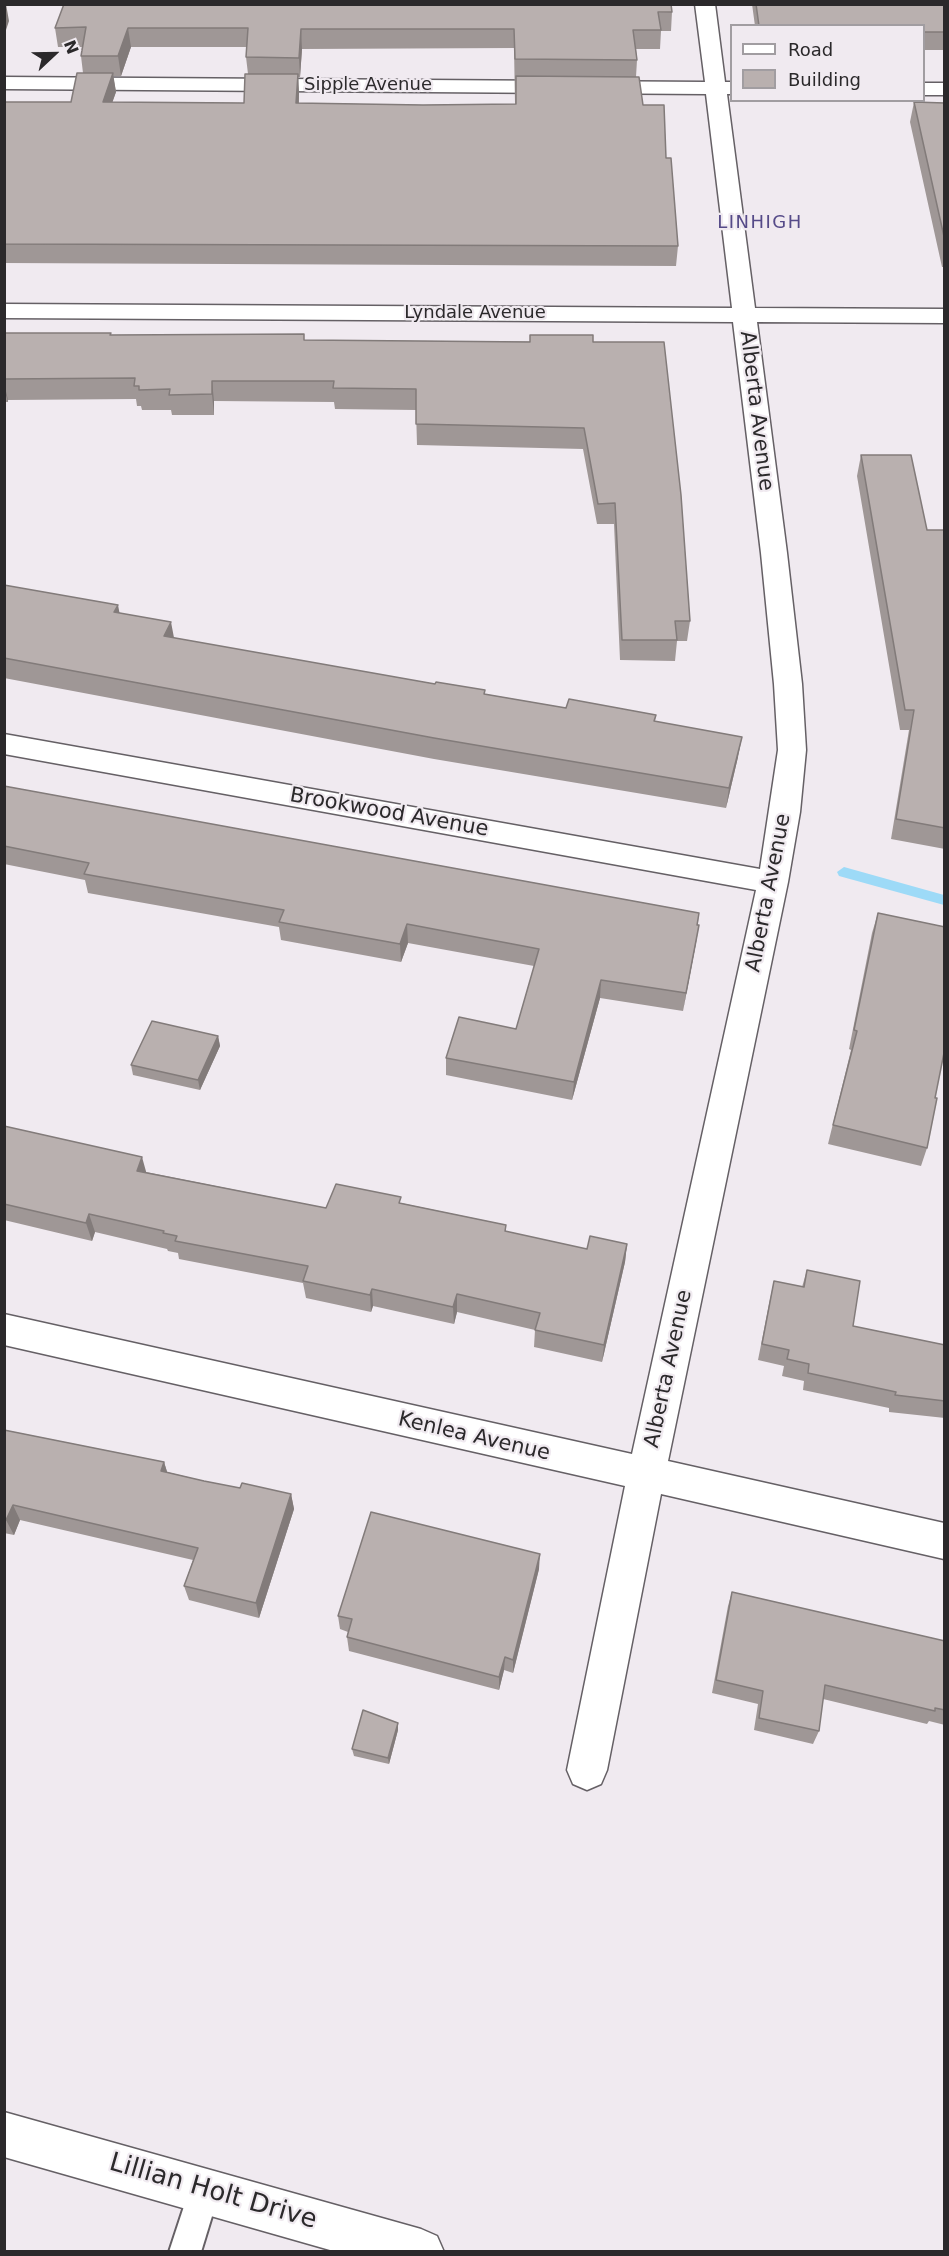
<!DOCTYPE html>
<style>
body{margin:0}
#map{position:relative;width:949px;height:2256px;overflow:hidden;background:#f0eaf0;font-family:"DejaVu Sans",sans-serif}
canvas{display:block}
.frame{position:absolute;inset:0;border:6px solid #2b292b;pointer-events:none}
.legend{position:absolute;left:730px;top:24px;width:195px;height:78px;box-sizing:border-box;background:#f0eaf0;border:2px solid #a19da1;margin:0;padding:8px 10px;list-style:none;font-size:18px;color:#2b292b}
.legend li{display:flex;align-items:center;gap:12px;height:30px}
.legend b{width:30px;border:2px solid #a19da1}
.north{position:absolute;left:24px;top:24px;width:60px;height:60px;-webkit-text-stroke:4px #f0eaf0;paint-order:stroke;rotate:68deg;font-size:16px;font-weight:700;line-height:24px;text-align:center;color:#2b292b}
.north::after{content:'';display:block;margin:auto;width:21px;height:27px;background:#2b292b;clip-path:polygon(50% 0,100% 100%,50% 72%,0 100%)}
</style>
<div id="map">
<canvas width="949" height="2256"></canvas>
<div class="frame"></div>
<ul class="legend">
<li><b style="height:8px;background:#fff"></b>Road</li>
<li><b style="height:16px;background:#b9b0af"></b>Building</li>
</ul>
<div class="north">N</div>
</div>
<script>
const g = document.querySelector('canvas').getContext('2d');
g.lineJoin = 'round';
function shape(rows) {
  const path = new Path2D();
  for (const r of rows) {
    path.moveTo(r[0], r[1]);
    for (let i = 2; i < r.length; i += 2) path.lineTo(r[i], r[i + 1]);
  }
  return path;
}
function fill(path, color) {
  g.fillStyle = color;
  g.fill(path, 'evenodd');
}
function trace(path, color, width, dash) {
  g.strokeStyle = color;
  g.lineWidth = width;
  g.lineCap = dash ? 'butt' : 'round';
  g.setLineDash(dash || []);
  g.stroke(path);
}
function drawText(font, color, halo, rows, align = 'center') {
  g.font = font + ' "DejaVu Sans",sans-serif';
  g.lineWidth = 4.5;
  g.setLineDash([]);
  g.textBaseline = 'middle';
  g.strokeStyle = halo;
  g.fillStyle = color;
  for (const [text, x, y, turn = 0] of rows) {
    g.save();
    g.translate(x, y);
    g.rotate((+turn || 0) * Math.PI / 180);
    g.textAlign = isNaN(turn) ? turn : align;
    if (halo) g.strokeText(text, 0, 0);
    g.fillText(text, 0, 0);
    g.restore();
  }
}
fill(shape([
 [844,867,944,895,944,905,839,876,837,872,844,867]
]), '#9ddaf7');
const service = shape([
 [204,2174,215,2179,220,2190,201,2252,169,2252,193,2179,204,2174]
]);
const minor = shape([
 [695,4,715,4,725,82,732,82,732,94,727,94,755,308,944,309,944,323,757,322,787,553,802,684,806,750,800,812,788,882,668,1461,944,1523,944,1559,661,1494,607,1770,601,1784,587,1790,573,1784,567,1770,625,1486,4,1345,4,1314,632,1454,756,890,4,754,4,734,760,869,778,750,774,684,761,553,733,322,4,318,4,304,732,308,706,94,4,89,4,77,705,82,695,4],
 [924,83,944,83,944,95,924,95,924,83]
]);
const secondary = shape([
 [4,2112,421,2229,437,2236,444,2252,337,2252,4,2157,4,2112]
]);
trace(service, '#656065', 4);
trace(minor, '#656065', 3);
trace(secondary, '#656065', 3);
fill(service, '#fff');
fill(minor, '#fff');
fill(secondary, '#fff');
fill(shape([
 [752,4,945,4,945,50,924,50,924,26,755,26],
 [672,12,671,31,661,31,660,49,636,49,637,60,636,77,643,105,666,158,678,246,676,266,4,263,4,102,71,102,83,73,81,56,82,47,58,47,55,28],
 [131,47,247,47,246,57,248,74,244,103,112,102,116,92,113,76,121,76],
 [514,48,515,104,423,105,299,103,299,93,298,77,300,77,302,49],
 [914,102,945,103,945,267,942,267,910,122],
 [4,333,305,340,593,342,690,621,687,641,677,641,675,661,620,660,614,524,597,524,583,449,417,445,416,410,335,409,334,402,214,401,214,415,172,415,171,410,142,410,141,406,137,406,136,399,8,400,8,402,4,402],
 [861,455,927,530,945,530,945,849,891,839,909,730,900,730,857,476],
 [4,585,119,613,174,638,435,684,485,690,485,694,566,708,656,715,655,721,738,757,726,808,434,759,4,678],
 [4,786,699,913,696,943,683,1011,600,998,572,1100,446,1075,446,1058,516,1029,534,966,408,943,401,962,281,940,279,927,88,893,85,880,4,864],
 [878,913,935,1098,927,1148,921,1166,828,1144,851,1050,849,1049,872,933],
 [218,1036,220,1046,200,1090,133,1075,131,1065],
 [4,1126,146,1172,326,1208,401,1203,506,1225,506,1232,587,1249,627,1244,625,1262,602,1362,534,1347,535,1330,457,1312,454,1324,373,1306,371,1312,306,1298,303,1283,179,1259,178,1253,168,1251,167,1249,95,1232,92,1241,4,1220],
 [807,1270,853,1326,945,1345,945,1418,889,1412,889,1408,803,1390,804,1381,782,1376,784,1366,758,1360,770,1299,774,1281,802,1287],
 [4,1430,164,1462,167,1472,204,1481,240,1488,291,1494,294,1509,259,1618,189,1600,184,1586,193,1560,20,1520,14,1535,4,1533],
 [539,1569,513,1673,504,1670,499,1690,349,1651,347,1637,348,1632,340,1629,338,1616],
 [732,1592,945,1641,945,1725,929,1721,927,1724,823,1699,819,1731,813,1744,754,1730,758,1704,712,1693,728,1606],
 [398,1723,398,1730,389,1764,354,1756,352,1749]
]), '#9f9796');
fill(shape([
 [5,4,6,4,9,21,4,36],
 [128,28,131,47,121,76,118,56],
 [301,29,302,49,300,77,299,58],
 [113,73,116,92,106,121,103,102],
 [298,74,299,93,298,122,296,103],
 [212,381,214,401,214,415,212,394],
 [4,383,8,400,8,402,4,388],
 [118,605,122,626,114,612],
 [171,622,175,643,164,636],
 [742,737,738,757,726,808,729,788],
 [407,924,408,943,401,962,400,944],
 [699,925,696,943,683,1011,686,993],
 [601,980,600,998,572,1100,574,1082],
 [218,1036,220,1046,200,1090,198,1080],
 [142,1157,147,1175,137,1171],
 [89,1214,95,1232,92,1241,86,1223],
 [627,1244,625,1262,602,1362,604,1345],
 [372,1289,373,1306,371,1312,370,1295],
 [457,1294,457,1312,454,1324,453,1307],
 [164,1462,169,1478,161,1471],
 [291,1494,294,1509,259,1618,256,1603],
 [13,1505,20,1520,14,1535,6,1520],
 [540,1554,539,1569,513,1673,513,1660],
 [505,1657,504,1670,499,1690,499,1677],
 [398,1723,398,1730,389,1764,388,1758]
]), '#827b7a');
const building = shape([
 [64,4,671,4,672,12,658,12,661,30,633,30,637,60,515,59,514,29,301,29,299,58,246,57,248,28,128,28,118,56,81,56,86,27,55,28,64,4],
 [756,4,945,4,945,32,924,32,924,26,759,26,756,4],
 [77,73,113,73,103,102,244,103,245,74,298,74,296,103,423,105,516,104,516,76,639,77,643,105,664,105,666,158,671,158,678,246,4,244,4,102,71,102,77,73],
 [914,102,945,103,945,241,914,102],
 [4,333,111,333,110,335,304,334,304,340,530,342,530,335,593,335,593,342,664,342,681,495,690,621,675,621,677,640,622,640,615,503,598,504,584,428,416,424,416,389,333,388,334,381,212,381,212,394,169,395,170,389,139,390,139,386,134,386,135,378,4,379,4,333],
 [861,455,911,455,927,530,945,530,945,828,896,819,914,710,905,710,861,455],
 [4,585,118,605,114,612,171,622,164,636,435,684,436,682,485,690,484,694,566,708,569,699,656,715,654,721,742,737,729,788,434,738,4,658,4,585],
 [4,786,699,913,697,925,699,925,686,993,601,980,574,1082,446,1058,459,1017,516,1029,539,949,407,924,400,944,279,922,284,910,84,874,89,863,4,846,4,786],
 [878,913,945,927,945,1048,935,1098,937,1098,927,1148,833,1125,857,1031,854,1030,878,913],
 [152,1021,218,1036,198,1080,131,1065,152,1021],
 [4,1126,142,1157,137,1171,326,1208,336,1184,401,1197,399,1203,506,1225,505,1231,587,1249,590,1236,627,1244,604,1345,535,1330,540,1313,457,1294,453,1307,372,1289,370,1295,303,1281,308,1266,175,1241,177,1236,163,1233,164,1231,89,1214,86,1223,4,1204,4,1126],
 [807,1270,860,1281,853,1326,945,1345,945,1401,895,1395,896,1392,808,1373,809,1364,787,1359,789,1350,762,1344,774,1281,804,1287,807,1270],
 [4,1430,164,1462,161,1471,204,1481,240,1488,242,1483,291,1494,256,1603,184,1586,198,1548,13,1505,6,1520,4,1519,4,1430],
 [371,1512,540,1554,513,1660,505,1657,499,1677,347,1637,352,1619,338,1616,371,1512],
 [732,1592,945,1641,945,1710,935,1708,935,1711,825,1685,819,1731,759,1718,763,1691,716,1680,732,1592],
 [363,1710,398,1723,388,1758,352,1749,363,1710]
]);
fill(building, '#b9b0af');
trace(building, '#827b7a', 1.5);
drawText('18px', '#2b292b', '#f0eaf0', [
 ["Sipple Avenue",368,85],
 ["Lyndale Avenue",475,313]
]);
g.letterSpacing = '1.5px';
drawText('18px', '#554a88', '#f0eaf0', [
 ["LINHIGH",760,223]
]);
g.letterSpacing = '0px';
drawText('21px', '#2b292b', '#f0eaf0', [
 ["Alberta Avenue",756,411,83],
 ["Brookwood Avenue",389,813,10],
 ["Alberta Avenue",769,893,-79],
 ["Alberta Avenue",669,1369,-78],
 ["Kenlea Avenue",474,1437,13]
]);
drawText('26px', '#2b292b', '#f0eaf0', [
 ["Lillian Holt Drive",213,2192,16]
]);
</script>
